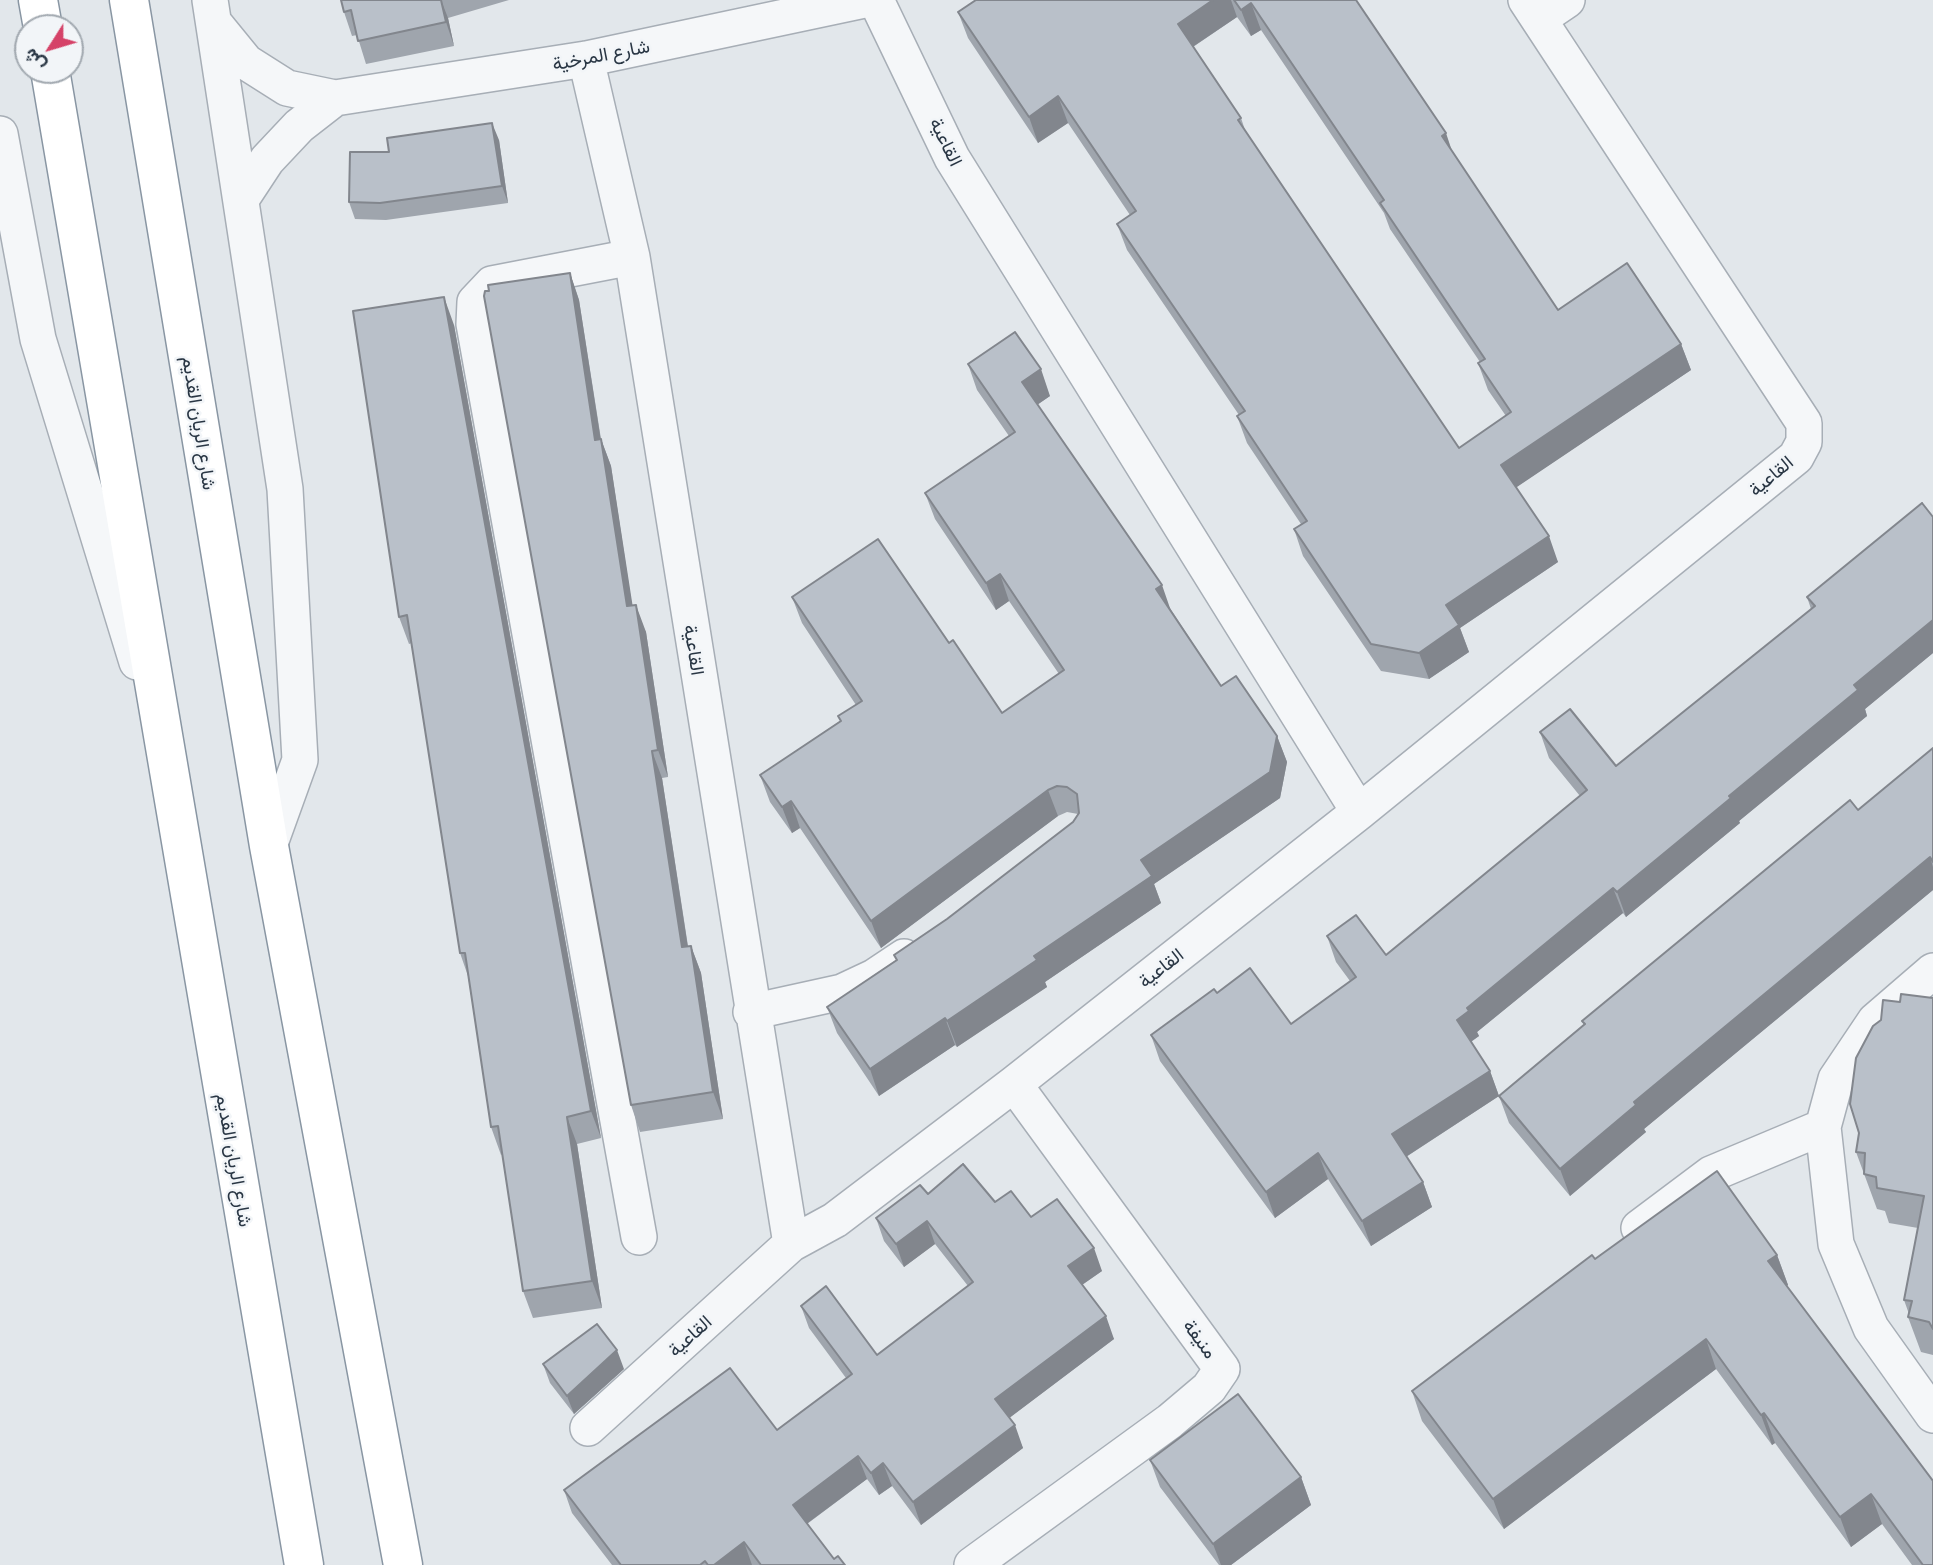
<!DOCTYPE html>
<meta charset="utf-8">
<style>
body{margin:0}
#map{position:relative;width:1933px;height:1565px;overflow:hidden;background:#e2e7eb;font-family:Ubuntu,Vazirmatn,sans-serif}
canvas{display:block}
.north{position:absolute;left:14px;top:14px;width:70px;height:70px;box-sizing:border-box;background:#f2f5f8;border:2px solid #a2a9b0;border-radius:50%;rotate:233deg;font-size:19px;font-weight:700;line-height:28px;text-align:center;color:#293644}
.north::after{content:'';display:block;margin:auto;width:24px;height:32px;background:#d54268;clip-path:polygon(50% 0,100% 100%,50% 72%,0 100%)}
</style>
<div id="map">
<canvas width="1933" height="1565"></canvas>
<div class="north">ش</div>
</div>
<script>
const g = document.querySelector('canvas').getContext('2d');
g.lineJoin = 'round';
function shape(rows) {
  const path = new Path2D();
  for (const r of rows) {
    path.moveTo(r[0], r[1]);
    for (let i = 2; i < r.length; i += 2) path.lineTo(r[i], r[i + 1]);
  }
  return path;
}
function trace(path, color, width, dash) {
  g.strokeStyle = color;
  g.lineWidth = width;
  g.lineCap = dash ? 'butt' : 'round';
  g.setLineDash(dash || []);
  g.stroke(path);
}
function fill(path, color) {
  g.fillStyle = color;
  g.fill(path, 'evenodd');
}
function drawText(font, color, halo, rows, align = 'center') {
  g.font = font + ' Ubuntu,Vazirmatn,sans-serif';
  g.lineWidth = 5;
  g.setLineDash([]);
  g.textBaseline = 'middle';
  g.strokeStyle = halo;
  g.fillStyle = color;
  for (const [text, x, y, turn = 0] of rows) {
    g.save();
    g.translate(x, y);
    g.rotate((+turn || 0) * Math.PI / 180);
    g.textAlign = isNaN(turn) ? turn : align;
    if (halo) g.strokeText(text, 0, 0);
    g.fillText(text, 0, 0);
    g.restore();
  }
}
const street = shape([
 [210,0,285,489,300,760,269,846],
 [876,0,952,158,1359,812],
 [1539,19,1567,0],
 [215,24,246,62,287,88,335,98,586,59,865,0],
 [586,59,632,257,791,1244],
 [0,134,38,339,137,662],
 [242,198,267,160,299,126,335,98],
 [632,257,492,284,475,302,474,324,639,1237],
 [751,1012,842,992,874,977,904,957],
 [1823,1127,1836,1244,1871,1328,1933,1415],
 [1639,1228,1711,1174,1823,1127,1836,1079,1875,1021,1933,971],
 [588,1428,791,1244,835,1220,1014,1084,1359,812,1796,457,1804,442,1804,423,1526,0],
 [972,1565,1170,1421,1209,1388,1222,1369,1014,1084]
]);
const highway = shape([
 [38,0,43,28],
 [129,0,269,846,403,1565],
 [50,70,304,1565]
]);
trace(street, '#a7aeb6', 38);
trace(highway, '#8996a3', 41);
trace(street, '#f5f7f9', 35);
trace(highway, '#fff', 38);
fill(shape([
 [341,0,509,0,448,18,454,46,366,64,357,35,352,36,344,12],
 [976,0,1356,0,1452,152,1558,310,1681,344,1691,370,1516,487,1558,562,1460,628,1469,652,1429,679,1381,671,1303,556,1294,529,1301,524,1247,443,1237,416,1239,415,1127,250,1117,224,1130,215,1068,123,1038,143,968,38,958,12],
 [1237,17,1251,36,1261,30,1384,213,1390,229,1480,362,1478,363,1488,390,1506,416,1459,448,1245,130,1241,118,1193,47],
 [499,140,508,203,386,220,355,219,349,202,389,152],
 [570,273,579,300,601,439,611,466,632,606,646,632,668,777,662,778,688,946,691,946,701,973,723,1119,640,1132,631,1105],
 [454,325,601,1138,577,1144,602,1308,533,1318,523,1291,503,1154,501,1155,491,1127,468,976,460,953,412,643,409,644,399,617],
 [968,364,1050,396,1037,405,1221,686,1277,736,1287,762,1280,798,1154,884,1161,903,1045,982,1047,987,957,1047,955,1045,879,1096,837,1033,827,1007,896,960,894,955,947,919,1073,822,1078,814,1067,812,1058,816,881,948,800,828,792,833,770,802,760,775,840,721,838,716,856,705,802,623,792,597,949,643,1002,713,1059,674,1009,601,996,610,935,519,925,493,1009,436,977,390],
 [1933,517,1933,653,1865,709,1867,716,1739,821,1740,823,1626,917,1623,913,1477,1032,1479,1036,1471,1042,1490,1071,1499,1096,1406,1157,1423,1182,1432,1207,1371,1246,1328,1179,1275,1218,1160,1061,1151,1035,1217,993,1291,1024,1350,981,1336,962,1327,936,1386,955,1580,796,1549,758,1540,732,1616,766,1811,609,1807,597],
 [1933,748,1933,890,1644,1129,1646,1132,1570,1196,1509,1123,1499,1096,1584,1025,1582,1021,1858,810],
 [1933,998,1933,1355,1921,1352,1908,1317,1909,1314,1904,1300,1918,1228,1889,1223,1885,1211,1877,1209,1856,1152,1881,1020,1900,1002],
 [928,1194,995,1202,1031,1217,1102,1271,1082,1285,1114,1339,1009,1418,1023,1448,921,1525,892,1486,879,1495,867,1479,807,1524,834,1559,845,1565,612,1565,572,1513,564,1490,777,1430,846,1378,809,1328,801,1306,877,1355,968,1286,935,1244,904,1267,884,1241,876,1218],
 [1777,1255,1788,1285,1787,1286,1933,1565,1912,1565,1882,1524,1851,1547,1775,1443,1772,1445,1716,1369,1504,1529,1422,1421,1412,1391,1595,1259],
 [543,1364,624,1369,574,1414,550,1383],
 [1150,1460,1301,1477,1311,1505,1231,1565,1219,1565,1160,1487]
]), '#9fa5ad');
fill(shape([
 [441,0,448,18,454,46,446,22],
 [1213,0,1231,0,1237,17,1188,50,1178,24],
 [1251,3,1261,30,1251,36,1241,10],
 [1058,96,1068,123,1038,143,1029,117],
 [492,123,499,140,508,203,502,186],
 [1446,133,1455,160,1442,136],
 [570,273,579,300,605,467,595,440],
 [444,297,454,325,601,1138,591,1111],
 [1681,344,1691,370,1511,491,1501,465],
 [1041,369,1050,396,1031,409,1022,382],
 [601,439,611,466,637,634,627,606],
 [1549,536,1558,562,1460,628,1469,652,1429,679,1419,653,1446,605],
 [1000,574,1009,601,996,610,986,583],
 [1162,585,1171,611,1156,589],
 [636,605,646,632,668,777,658,750],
 [1933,620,1933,653,1865,709,1867,716,1739,821,1740,823,1626,917,1617,892,1729,796,1854,685],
 [1277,736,1287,762,1280,798,1154,884,1161,903,1045,982,1047,987,957,1047,947,1021,1034,956],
 [652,751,662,778,692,974,682,947],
 [1048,790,1058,816,881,948,871,921],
 [791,801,800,828,792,833,782,807],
 [1930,857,1933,867,1933,890,1644,1129,1646,1132,1570,1196,1560,1169,1634,1102],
 [1613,888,1623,913,1477,1032,1479,1036,1466,1045,1457,1020,1467,1008],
 [691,946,701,973,723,1119,713,1092],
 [945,1018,955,1045,879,1096,870,1069],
 [1490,1071,1499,1096,1401,1160,1392,1134],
 [567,1117,577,1144,602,1308,592,1281],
 [1318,1153,1328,1179,1275,1218,1266,1192],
 [1423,1182,1432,1207,1371,1246,1362,1221],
 [927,1221,935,1244,904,1267,896,1244],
 [1094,1248,1102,1271,1076,1289,1068,1266],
 [1777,1255,1788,1285,1779,1291,1768,1261],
 [1106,1316,1114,1339,1004,1422,995,1399],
 [1706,1339,1716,1369,1504,1529,1493,1499],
 [617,1350,624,1369,574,1414,567,1396],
 [1764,1413,1775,1443,1772,1445,1761,1415],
 [1015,1425,1023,1448,921,1525,913,1502],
 [858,1456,867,1479,801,1528,793,1505],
 [883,1463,892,1486,879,1495,871,1473],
 [1301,1477,1311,1505,1231,1565,1221,1565,1213,1544],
 [1871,1494,1882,1524,1851,1547,1840,1517],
 [744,1542,752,1565,714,1565]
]), '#82868d');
const building = shape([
 [341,0,441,0,446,22,358,41,351,10,344,12,341,0],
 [976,0,1213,0,1178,24,1241,118,1238,120,1459,448,1511,412,1478,363,1485,359,1380,203,1384,200,1251,3,1241,10,1234,0,1356,0,1446,133,1442,136,1558,310,1627,263,1681,344,1501,465,1549,536,1446,605,1459,625,1419,653,1371,644,1294,529,1307,521,1237,416,1245,411,1117,224,1136,211,1058,96,1029,117,958,12,976,0],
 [492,123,502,186,380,203,349,202,350,152,389,152,387,138,492,123],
 [570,273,595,440,601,439,627,606,636,605,658,750,652,751,682,947,691,946,713,1092,631,1105,484,296,485,291,489,291,488,285,570,273],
 [444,297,591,1111,567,1117,592,1281,523,1291,498,1126,491,1127,465,953,460,953,407,615,399,617,353,311,444,297],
 [1015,332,1041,369,1022,382,1162,585,1156,589,1221,686,1236,676,1277,736,1270,772,1141,860,1152,876,1034,956,1037,960,947,1021,945,1018,870,1069,827,1007,897,960,894,955,947,919,1073,822,1079,813,1077,794,1067,787,1057,786,1048,790,871,921,791,801,782,807,760,775,841,721,838,716,862,701,792,597,878,539,949,643,953,640,1002,713,1064,670,1000,574,986,583,925,493,1015,432,968,364,1015,332],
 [1922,503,1933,517,1933,620,1854,685,1858,690,1729,796,1731,798,1617,892,1613,888,1467,1008,1469,1011,1457,1020,1490,1071,1392,1134,1423,1182,1362,1221,1318,1153,1266,1192,1151,1035,1214,989,1217,993,1250,968,1291,1024,1356,977,1327,936,1356,915,1386,955,1587,790,1540,732,1570,709,1616,766,1815,606,1807,597,1922,503],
 [1933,748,1933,862,1930,857,1634,1102,1636,1105,1560,1169,1499,1096,1585,1024,1582,1021,1850,800,1858,810,1933,748],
 [1901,994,1933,998,1933,1329,1929,1322,1908,1317,1912,1301,1904,1300,1924,1196,1877,1188,1876,1177,1864,1174,1865,1153,1856,1152,1859,1133,1850,1104,1856,1058,1873,1026,1881,1020,1883,1000,1900,1002,1901,994],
 [963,1164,995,1202,1011,1191,1031,1217,1057,1199,1094,1248,1068,1266,1106,1316,995,1399,1015,1425,913,1502,883,1463,871,1473,858,1456,793,1505,834,1559,838,1556,845,1565,761,1565,744,1542,714,1565,708,1565,705,1561,700,1565,621,1565,564,1490,730,1368,777,1430,852,1374,801,1306,826,1286,877,1355,973,1282,927,1221,896,1244,876,1218,920,1185,928,1194,963,1164],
 [1717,1171,1777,1255,1768,1261,1933,1481,1933,1565,1923,1565,1871,1494,1840,1517,1764,1413,1761,1415,1706,1339,1493,1499,1412,1391,1592,1255,1595,1259,1717,1171],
 [597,1324,617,1350,567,1396,543,1364,597,1324],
 [1238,1394,1301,1477,1213,1544,1150,1460,1238,1394]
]);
fill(building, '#b9c0c9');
trace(building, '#82868d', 2);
drawText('19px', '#293644', '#f2f5f8', [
 ["شارع المرخية",601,55,-11],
 ["القاعية",946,142,64],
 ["شارع الريان القديم",199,423,81],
 ["القاعية",1771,476,-40],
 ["القاعية",694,650,81],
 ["القاعية",1161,968,-38],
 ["شارع الريان القديم",234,1160,80],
 ["القاعية",690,1336,-42],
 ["منيفة",1200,1339,54]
]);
</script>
